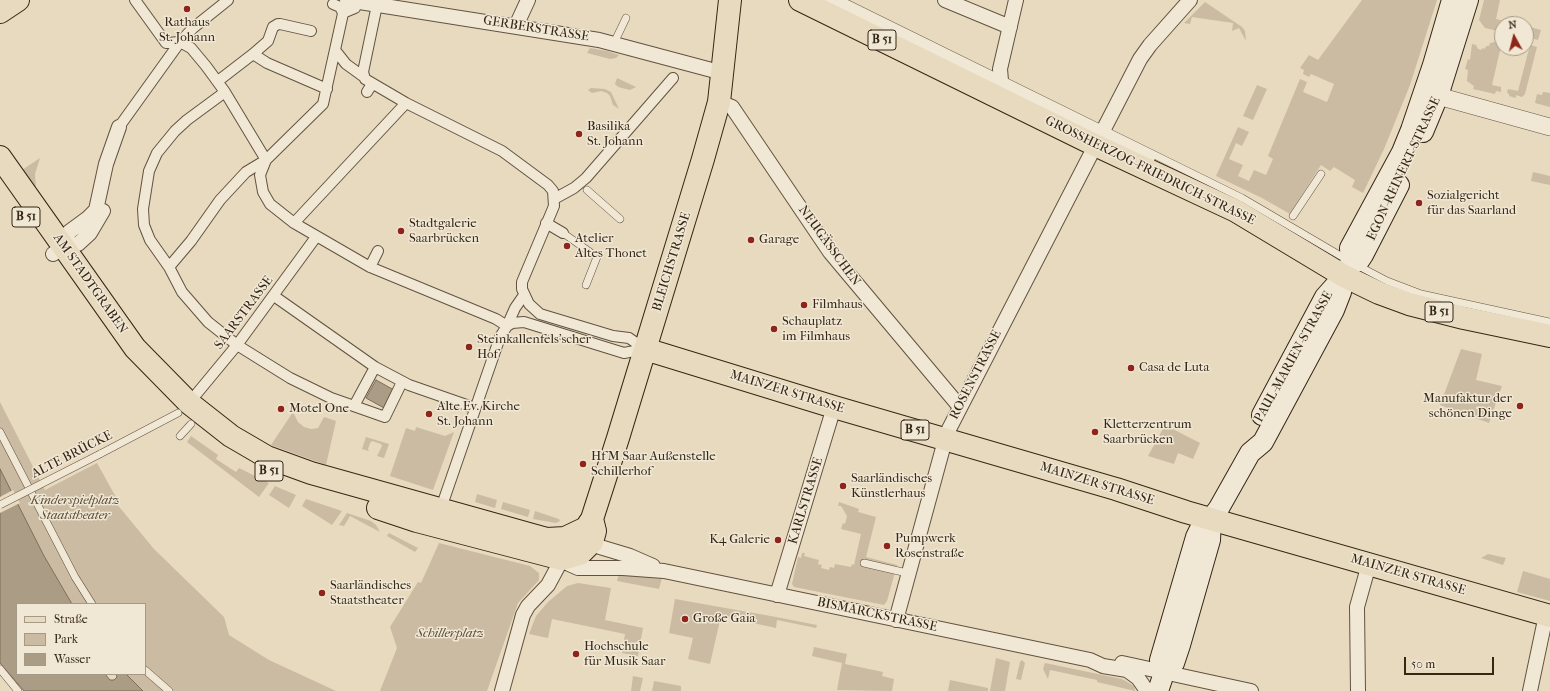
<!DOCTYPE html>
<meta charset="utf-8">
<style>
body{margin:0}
#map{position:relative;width:1550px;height:691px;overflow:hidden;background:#e8dabf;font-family:"IM FELL French Canon",serif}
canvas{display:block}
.legend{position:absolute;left:16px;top:603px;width:130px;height:72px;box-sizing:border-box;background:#f0e7d5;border:1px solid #a59a88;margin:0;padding:5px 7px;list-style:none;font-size:12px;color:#352615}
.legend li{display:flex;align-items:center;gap:8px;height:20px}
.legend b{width:20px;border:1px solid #a59a88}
.north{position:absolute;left:1494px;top:16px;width:40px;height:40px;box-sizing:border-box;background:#f0e7d5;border:1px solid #a59a88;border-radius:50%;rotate:353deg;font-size:11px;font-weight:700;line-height:16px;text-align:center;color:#352615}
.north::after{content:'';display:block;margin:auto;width:14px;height:18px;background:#8f2418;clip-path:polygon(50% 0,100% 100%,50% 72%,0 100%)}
.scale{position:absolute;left:1404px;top:657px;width:90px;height:18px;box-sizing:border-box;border:2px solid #352615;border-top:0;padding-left:5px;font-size:12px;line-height:14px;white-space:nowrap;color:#352615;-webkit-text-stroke:3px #f0e7d5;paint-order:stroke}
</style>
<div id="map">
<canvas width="1550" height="691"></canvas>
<ul class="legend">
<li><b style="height:5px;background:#e8dabf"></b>Straße</li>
<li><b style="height:11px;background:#cabba2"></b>Park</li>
<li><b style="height:11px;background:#ab9d85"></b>Wasser</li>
</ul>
<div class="north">N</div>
<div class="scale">50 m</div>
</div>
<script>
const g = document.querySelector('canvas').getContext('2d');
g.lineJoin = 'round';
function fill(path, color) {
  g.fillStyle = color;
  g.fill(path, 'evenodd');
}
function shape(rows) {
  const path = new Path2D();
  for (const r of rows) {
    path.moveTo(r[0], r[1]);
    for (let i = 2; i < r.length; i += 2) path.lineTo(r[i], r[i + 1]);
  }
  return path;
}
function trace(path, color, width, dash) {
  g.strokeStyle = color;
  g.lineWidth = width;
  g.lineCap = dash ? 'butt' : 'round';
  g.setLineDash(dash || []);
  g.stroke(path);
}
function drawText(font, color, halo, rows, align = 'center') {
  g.font = font + ' "IM FELL French Canon",serif';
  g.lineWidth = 3;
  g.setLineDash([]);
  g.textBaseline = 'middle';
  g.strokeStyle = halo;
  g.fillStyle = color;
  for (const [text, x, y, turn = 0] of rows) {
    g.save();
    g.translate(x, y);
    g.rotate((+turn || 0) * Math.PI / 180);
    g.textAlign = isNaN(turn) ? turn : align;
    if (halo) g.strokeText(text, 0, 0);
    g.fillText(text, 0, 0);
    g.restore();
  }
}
fill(shape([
 [1362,0,1437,0,1410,85,1384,149,1363,193,1352,187,1355,180,1334,167,1330,171,1321,165,1290,214,1262,198,1216,176,1238,127,1249,132,1242,146,1236,143,1229,159,1243,165,1238,176,1249,181,1254,170,1266,175,1273,159,1268,156,1300,79,1307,82,1303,92,1327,102,1334,84,1311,74,1309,77,1303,74,1304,70,1300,68,1309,55,1318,60],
 [1484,0,1500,0,1496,19,1516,24,1502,24,1502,32,1485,28,1479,20],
 [1205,2,1242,27,1245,31,1246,41,1239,28,1232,31,1233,23,1192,17,1190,24,1184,23],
 [1526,26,1541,30,1538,40,1526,37],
 [1496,37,1502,39,1502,42,1492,85,1501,87,1501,92,1496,91,1495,94,1473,89,1474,86,1467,81,1468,70,1465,69,1468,59,1470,60,1472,44,1476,45,1478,49,1482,50,1482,48,1485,49,1486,46,1489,46,1490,43,1495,42],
 [1530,45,1537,47,1525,94,1522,97,1516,95,1516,98,1509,96,1509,94,1507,93,1508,89,1518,91],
 [590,48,607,51,619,55,616,58,610,59,587,53],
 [617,78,636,87,630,90,618,87,615,84],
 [1257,85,1267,89,1253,120,1243,116],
 [591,88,605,89,611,92,619,109,613,105,610,96,607,93,601,91,592,93,588,90],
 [1543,92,1550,93,1550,107,1535,103,1537,94,1542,95],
 [40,158,35,174,36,187,33,189,22,170],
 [1533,172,1550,176,1550,185,1531,181],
 [1461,349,1482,354,1476,380,1502,386,1489,423,1440,405],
 [0,402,45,490,97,463,117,499,116,503,154,549,224,617,229,635,269,660,336,691,143,691,140,689,126,674,145,674,145,604,72,604,44,556,0,469],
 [293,412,298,422,304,427,311,429,318,428,324,417,336,421,326,465,271,445],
 [1165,425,1200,443,1193,459,1178,453,1174,464,1148,456],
 [416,427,445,436,454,432,433,490,390,476,406,428,415,431],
 [191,436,218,455,216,459,236,472,239,468,269,483,259,497,187,442],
 [366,437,389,444,384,458,377,456,382,446,381,444,372,441,370,443,368,449,369,451,362,449],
 [275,486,296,495,289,508,269,495],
 [477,494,497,500,495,508,475,502],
 [306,499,342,511,332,525,302,506],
 [503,502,530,510,528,517,501,509],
 [839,502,859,509,858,512,876,517,866,557,897,565,887,601,884,605,794,587,792,584,798,557,801,558,802,553,805,553,804,556,819,560,818,564,822,565,821,568,829,570,830,567,834,568,835,564,851,567,852,564,854,565,861,534,841,529,843,523,845,524,847,516,841,506,838,506],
 [535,511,559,519,560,521,556,523,533,519],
 [347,513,371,521,376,525,380,532,350,516,344,526,339,525],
 [389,533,418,548,415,552,387,536],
 [439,543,530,566,539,573,539,580,518,603,487,691,380,691,397,648,390,627,418,582,421,583],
 [1488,554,1506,558,1503,565,1481,558],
 [1523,571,1550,579,1550,601,1517,592],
 [619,573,662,578,659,589,617,581],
 [578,583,611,588,605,620,643,628,638,656,622,653,625,634,552,619,548,638,529,634,536,616,548,602,567,586],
 [675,599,776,617,817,625,816,628,777,620,776,628,721,616,710,664,688,659,693,638,669,633],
 [814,647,847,654,845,664,883,672,882,676,894,679,892,691,837,690,842,663,812,656],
 [996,658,1010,662,1005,691,990,691],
 [1022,660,1025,663,1021,680,1016,679,1020,662],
 [1045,663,1122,679,1134,686,1135,691,1097,682,1097,680,1050,670,1048,679,1043,669],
 [633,676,643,678,640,691,631,691],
 [950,680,988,688,988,691,948,691],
 [654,681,681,686,681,691,652,691]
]), '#cabba2');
const water = shape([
 [376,380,394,390,384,408,366,398,376,380],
 [0,469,44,556,72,604,17,604,17,674,105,674,110,680,114,680,117,677,116,674,126,674,143,691,24,691,0,663,0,469]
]);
fill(water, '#ab9d85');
trace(water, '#7c6d58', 1);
fill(shape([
 [13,490,20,503,0,513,0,497]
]), '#e8dabf');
const service = shape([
 [828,0,1151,159],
 [840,0,1242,198,1351,262,1387,281,1421,294,1550,322],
 [614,43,626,18],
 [587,190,620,219],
 [1293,216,1321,174],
 [563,233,597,257,586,285],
 [0,432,75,577,92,604],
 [180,436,191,424],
 [100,454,178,413],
 [864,563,907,573],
 [0,669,18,691],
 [145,670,169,691]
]);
const pedestrian = shape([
 [135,0,166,43,180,42,191,48,206,66,225,92,266,160],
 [333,4,340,7,343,13,355,8],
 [377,5,363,72,365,79,406,103,502,151,548,185,553,191,554,206,522,282,522,289,529,304,540,314,613,336,629,338,645,349],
 [278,24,273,27,268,41,253,54,267,63,327,89],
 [280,24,311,31],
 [335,50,346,64,364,77],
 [218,81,253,54],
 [225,92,187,120,175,131,157,153,149,171,143,209,144,225,150,240,169,267,182,292,208,322,237,345,290,378,331,398,385,417,402,382],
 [367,92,372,84],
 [119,127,180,42,193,28,228,0],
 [266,160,260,175,263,192,270,204,294,223,370,267,496,319,507,326,515,308,524,295],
 [554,199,574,188,586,178,673,78],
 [294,223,406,103],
 [546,223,563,233],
 [169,267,191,241,220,200,246,172,266,160,323,104,346,0],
 [370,267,378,251],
 [274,296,375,367,409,385,475,408],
 [189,403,237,345,316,237],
 [354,406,375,367],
 [440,511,500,337,507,326,512,323,524,322,624,353,645,349]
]);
const minor = shape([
 [347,0,599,40,723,73],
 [945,0,1010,27],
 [516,26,528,0],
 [719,102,732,107,830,252,960,407],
 [1011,102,1002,92,1000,69,1016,0],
 [64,247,69,232,88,218,96,210,106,164,119,127],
 [53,254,64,247,78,244,90,233,103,211],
 [588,534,592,542,600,547,630,556,653,566],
 [560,557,569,564,578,568,623,568,664,571,1090,660,1103,666,1127,670,1138,678,1147,691],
 [777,595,834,407],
 [896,620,947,433,1140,59,1150,45,1190,0],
 [1122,663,1251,691],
 [502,691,523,615,528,606,548,585,562,559,567,554],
 [1358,691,1357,607,1369,564],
 [1530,691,1546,615]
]);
const tertiary = shape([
 [1438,96,1550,127]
]);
const secondary = shape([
 [1423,132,1438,96,1468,0],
 [1351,262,1359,261,1363,255,1399,185],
 [1262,415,1325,297,1342,278],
 [1164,673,1160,660,1196,537,1200,529,1211,519,1219,508,1250,453,1263,442,1334,310,1341,292,1344,276,1351,262,1350,248,1402,152,1411,130,1433,65,1452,0],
 [1158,691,1164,673,1174,663,1180,645,1210,540,1211,519]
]);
const primary = shape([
 [800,0,1095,145,1236,211,1344,276,1379,293,1409,304,1464,318,1550,336],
 [0,12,18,0],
 [0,157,135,348,189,403,231,436,267,457,311,473,529,534,547,539,565,538,586,528,592,519,618,438,703,159,719,102,730,0],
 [645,349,834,407,1116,489,1186,512,1550,616],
 [378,508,417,521,562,559,580,554,592,542,595,531,592,519]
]);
trace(service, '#625340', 8);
trace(pedestrian, '#625340', 12);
trace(minor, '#625340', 16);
trace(tertiary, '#625340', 18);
trace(secondary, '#352615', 22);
trace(primary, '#352615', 24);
trace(service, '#f0e7d5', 7);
trace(pedestrian, '#f0e7d5', 10);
trace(minor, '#f0e7d5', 14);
trace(tertiary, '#f0e7d5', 17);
trace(secondary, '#f0e7d5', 20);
trace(primary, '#e8dabf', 22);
const serviceBridge = shape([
 [0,505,100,454]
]);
trace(serviceBridge, '#625340', 8, []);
trace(serviceBridge, '#f0e7d5', 7);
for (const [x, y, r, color] of [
 [187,9,4,"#8f2418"],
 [579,134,4,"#8f2418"],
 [1419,203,4,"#8f2418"],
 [401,231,4,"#8f2418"],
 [751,240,4,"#8f2418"],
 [567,246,4,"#8f2418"],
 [804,305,4,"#8f2418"],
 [774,329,4,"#8f2418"],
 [469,347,4,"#8f2418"],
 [1131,368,4,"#8f2418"],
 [1520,406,4,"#8f2418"],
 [281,409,4,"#8f2418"],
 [429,414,4,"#8f2418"],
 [1095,432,4,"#8f2418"],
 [583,464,4,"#8f2418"],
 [843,486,4,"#8f2418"],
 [778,540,4,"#8f2418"],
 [887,546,4,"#8f2418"],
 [322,593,4,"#8f2418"],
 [685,619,4,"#8f2418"],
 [576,654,4,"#8f2418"]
]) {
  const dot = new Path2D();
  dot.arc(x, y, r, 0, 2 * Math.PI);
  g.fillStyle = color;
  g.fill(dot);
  trace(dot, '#f0e7d5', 1.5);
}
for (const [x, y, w] of [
 [882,40,28],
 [26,217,28],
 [1439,312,28],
 [915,430,28],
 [269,471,28]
]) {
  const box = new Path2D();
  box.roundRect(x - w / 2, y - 10, w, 20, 3);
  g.fillStyle = '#f0e7d5';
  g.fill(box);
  trace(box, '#352615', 1);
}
drawText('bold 12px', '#352615', null, [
 ["B 51",882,40],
 ["B 51",26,217],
 ["B 51",1439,312],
 ["B 51",915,430],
 ["B 51",269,471]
]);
drawText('13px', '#352615', '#f0e7d5', [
 ["Rathaus",187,23,"center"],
 ["St. Johann",187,38,"center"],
 ["Basilika",587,127],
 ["St. Johann",587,142],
 ["Sozialgericht",1427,196],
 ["für das Saarland",1427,211],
 ["Stadtgalerie",409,224],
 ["Saarbrücken",409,239],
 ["Atelier",575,239],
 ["Altes Thonet",575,254],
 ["Garage",759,240],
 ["Filmhaus",812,305],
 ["Schauplatz",782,322],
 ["im Filmhaus",782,337],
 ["Steinkallenfels'scher",477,340],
 ["Hof",477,355],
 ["Casa de Luta",1139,368],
 ["Manufaktur der",1512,399,"right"],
 ["schönen Dinge",1512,414,"right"],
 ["Alte Ev. Kirche",437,407],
 ["St. Johann",437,422],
 ["Motel One",289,409],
 ["Kletterzentrum",1103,425],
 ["Saarbrücken",1103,440],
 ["HfM Saar Außenstelle",591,457],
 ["Schillerhof",591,472],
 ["Saarländisches",851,479],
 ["Künstlerhaus",851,494],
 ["Pumpwerk",895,539],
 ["Rosenstraße",895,554],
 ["K4 Galerie",770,540,"right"],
 ["Saarländisches",330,586],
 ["Staatstheater",330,601],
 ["Große Gaia",693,619],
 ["Hochschule",584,647],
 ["für Musik Saar",584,662]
], 'left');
drawText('13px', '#352615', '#f0e7d5', [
 ["GERBERSTRASSE",536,29,9],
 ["EGON-REINERT-STRASSE",1404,169,-65],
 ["GROSSHERZOG-FRIEDRICH-STRASSE",1150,171,26],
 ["NEUGÄSSCHEN",829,246,54],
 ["BLEICHSTRASSE",672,262,-73],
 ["AM STADTGRABEN",90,284,55],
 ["SAARSTRASSE",244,313,-53],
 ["PAUL-MARIEN-STRASSE",1294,357,-61],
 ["ROSENSTRASSE",976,375,-63],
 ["MAINZER STRASSE",787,392,17],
 ["ALTE BRÜCKE",72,455,-27],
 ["MAINZER STRASSE",1097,484,17],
 ["KARLSTRASSE",806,501,-73],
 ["MAINZER STRASSE",1408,575,16],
 ["BISMARCKSTRASSE",877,615,12]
]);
drawText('italic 13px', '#5a4b38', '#f0e7d5', [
 ["Kinderspielplatz",75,501],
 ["Staatstheater",75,516],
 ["Schillerplatz",450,634]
]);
</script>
